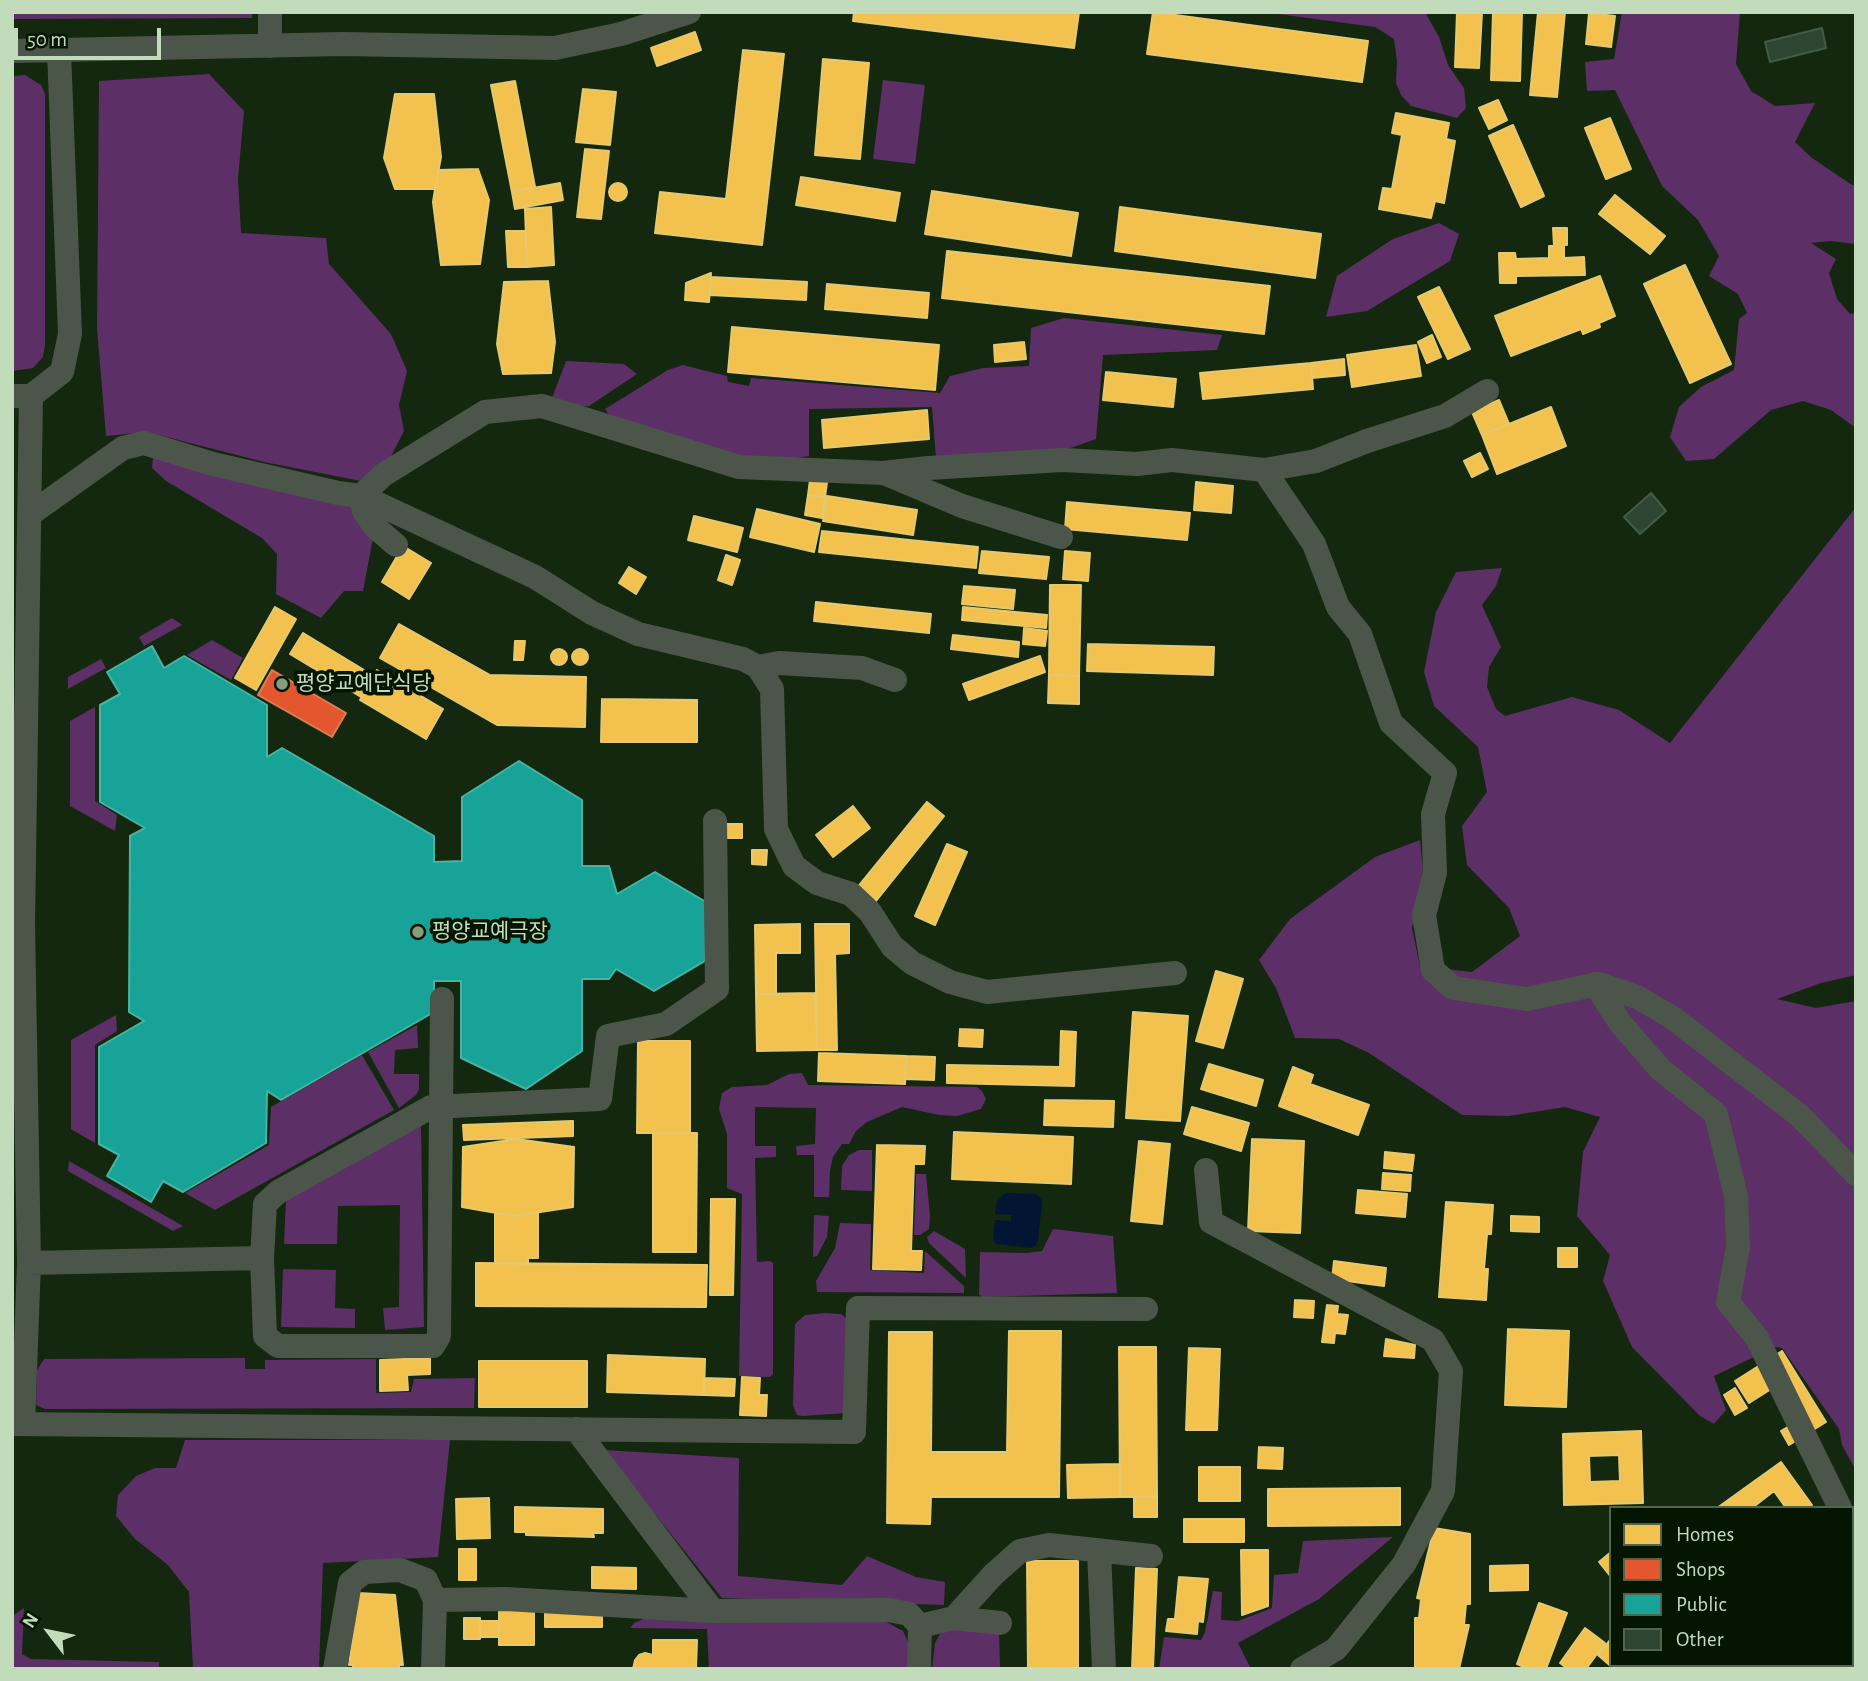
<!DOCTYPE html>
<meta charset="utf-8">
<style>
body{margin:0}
#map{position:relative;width:1868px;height:1681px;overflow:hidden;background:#13280e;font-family:"Alegreya Sans",sans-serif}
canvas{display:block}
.frame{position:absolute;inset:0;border:14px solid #c2dcbb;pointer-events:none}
.legend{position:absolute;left:1609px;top:1506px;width:245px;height:161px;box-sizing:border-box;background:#041601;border:2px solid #50654b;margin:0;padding:9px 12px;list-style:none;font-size:21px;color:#c2dcbb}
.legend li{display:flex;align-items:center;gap:14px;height:35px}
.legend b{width:35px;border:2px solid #50654b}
.north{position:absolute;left:14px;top:1597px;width:70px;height:70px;-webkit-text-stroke:5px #041601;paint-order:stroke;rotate:302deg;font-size:19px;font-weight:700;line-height:28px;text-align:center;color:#c2dcbb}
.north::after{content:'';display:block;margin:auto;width:24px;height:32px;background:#c2dcbb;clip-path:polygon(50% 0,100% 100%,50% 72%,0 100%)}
.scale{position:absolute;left:14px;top:28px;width:147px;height:32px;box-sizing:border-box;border:4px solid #c2dcbb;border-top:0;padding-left:9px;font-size:21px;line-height:24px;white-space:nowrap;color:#c2dcbb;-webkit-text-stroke:5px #041601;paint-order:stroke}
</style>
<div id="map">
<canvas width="1868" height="1681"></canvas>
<div class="frame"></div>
<ul class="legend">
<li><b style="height:19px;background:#f2c14e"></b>Homes</li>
<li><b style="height:19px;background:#e4572e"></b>Shops</li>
<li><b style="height:19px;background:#17a398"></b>Public</li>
<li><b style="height:19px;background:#2e4532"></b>Other</li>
</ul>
<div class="north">N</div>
<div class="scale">50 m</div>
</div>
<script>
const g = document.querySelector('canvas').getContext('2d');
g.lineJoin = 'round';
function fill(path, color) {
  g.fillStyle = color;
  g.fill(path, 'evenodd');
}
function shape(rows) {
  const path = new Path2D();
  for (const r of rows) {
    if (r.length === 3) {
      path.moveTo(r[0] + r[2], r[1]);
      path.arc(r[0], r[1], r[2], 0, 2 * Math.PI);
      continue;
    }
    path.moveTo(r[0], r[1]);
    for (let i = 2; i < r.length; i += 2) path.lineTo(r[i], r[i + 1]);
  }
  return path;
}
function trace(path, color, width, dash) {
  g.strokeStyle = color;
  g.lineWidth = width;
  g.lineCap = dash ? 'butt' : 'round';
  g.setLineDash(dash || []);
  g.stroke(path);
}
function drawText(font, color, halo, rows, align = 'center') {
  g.font = font + ' "Alegreya Sans","Noto Sans KR",sans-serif';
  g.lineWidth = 7;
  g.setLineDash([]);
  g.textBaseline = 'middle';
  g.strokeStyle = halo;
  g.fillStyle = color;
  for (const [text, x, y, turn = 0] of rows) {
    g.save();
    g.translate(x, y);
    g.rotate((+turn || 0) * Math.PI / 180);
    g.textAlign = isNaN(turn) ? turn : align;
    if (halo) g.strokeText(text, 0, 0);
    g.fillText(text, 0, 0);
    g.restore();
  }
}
fill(shape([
 [12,12,252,12,252,18,12,19],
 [1263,12,1425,12,1439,37,1448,65,1464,88,1466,108,1457,118,1411,106,1401,95,1396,83,1397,61,1394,39,1375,27],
 [1622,12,1740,12,1736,64,1751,91,1775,106,1815,103,1795,142,1812,158,1852,185,1856,185,1856,244,1830,241,1811,243,1836,259,1829,273,1837,299,1850,314,1856,313,1856,428,1831,410,1803,401,1771,410,1714,459,1686,461,1670,437,1679,407,1701,387,1734,370,1739,319,1747,313,1738,294,1709,276,1719,256,1698,220,1662,186,1615,90,1587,91,1585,62,1614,59],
 [209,74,244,111,238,179,241,233,326,238,329,264,391,334,407,371,399,405,404,431,387,464,361,481,264,462,147,432,106,436,97,328,99,81],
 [25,75,41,85,45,94,45,345,43,357,33,368,12,371,12,76],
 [883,80,925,85,915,164,873,159],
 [1439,223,1459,234,1450,261,1367,311,1326,317,1337,276,1393,239],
 [1064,318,1222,335,1217,350,1103,355,1096,439,1059,452,936,458,932,407,809,409,809,456,789,459,759,459,696,447,613,420,605,409,668,370,683,365,727,376,728,382,749,386,751,378,940,393,950,376,983,368,1029,366,1031,328],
 [566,361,624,364,637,374,589,406,577,407,552,398],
 [153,457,349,503,374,533,363,591,344,591,321,618,276,594,277,554,262,538,166,481,152,468],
 [1856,507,1856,975,1821,983,1777,999,1816,1008,1856,1001,1856,1479,1854,1467,1842,1445,1839,1429,1782,1348,1775,1347,1714,1376,1726,1410,1714,1424,1700,1416,1632,1347,1603,1281,1610,1255,1577,1216,1583,1152,1600,1117,1565,1107,1509,1116,1462,1115,1369,1053,1339,1039,1295,1038,1276,988,1259,960,1290,919,1375,857,1420,840,1423,870,1412,928,1420,966,1472,972,1520,936,1509,908,1467,865,1462,826,1487,792,1478,747,1434,706,1424,672,1436,612,1456,572,1502,568,1496,586,1482,605,1501,647,1489,667,1487,687,1496,709,1505,716,1572,697,1619,710,1670,743],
 [172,618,182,625,144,646,139,637],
 [212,640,243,658,231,680,187,655],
 [101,659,106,668,68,689,68,677],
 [95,707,95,801,117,815,115,831,70,806,70,721],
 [116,1015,117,1031,95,1045,95,1143,71,1129,71,1040],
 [417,1025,418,1048,395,1050,394,1074,419,1074,419,1089,416,1095,399,1108,368,1052],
 [362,1055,394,1110,215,1210,185,1193,269,1145,271,1107],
 [802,1073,808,1085,977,1087,982,1091,986,1099,981,1109,957,1116,939,1115,902,1107,867,1122,856,1131,849,1144,842,1144,833,1157,830,1171,829,1197,814,1197,814,1155,797,1155,796,1146,815,1144,816,1108,755,1107,755,1146,776,1146,776,1157,755,1158,757,1262,770,1261,773,1263,773,1374,770,1377,739,1376,742,1194,727,1188,727,1134,719,1109,722,1093,732,1087,767,1085,789,1074],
 [421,1125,424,1327,385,1330,383,1308,399,1307,400,1205,338,1206,337,1244,284,1244,286,1200],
 [859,1150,872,1150,872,1191,841,1190,842,1166,849,1155],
 [69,1161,183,1226,173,1231,68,1171],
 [916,1174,926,1174,930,1216,929,1229,920,1235,914,1235],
 [814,1215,829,1216,827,1237,817,1256,813,1257],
 [840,1223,871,1224,870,1270,924,1273,925,1251,964,1286,964,1293,817,1292,816,1281,835,1248],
 [1053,1229,1113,1236,1117,1293,983,1297,979,1295,980,1252,1027,1253,1042,1251],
 [934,1231,965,1249,966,1278,929,1243,927,1237],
 [283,1269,336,1270,335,1308,355,1309,355,1328,281,1327],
 [826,1313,841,1314,849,1321,849,1413,802,1416,797,1415,793,1405,795,1324,805,1315],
 [245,1358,245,1369,265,1369,265,1360,376,1359,376,1393,411,1392,414,1379,475,1378,474,1408,45,1409,36,1405,37,1370,44,1359],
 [185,1440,450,1440,438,1557,323,1563,319,1669,193,1669,189,1592,168,1565,135,1539,116,1516,118,1495,136,1476,155,1468,176,1468],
 [604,1450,739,1458,738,1576,842,1585,867,1556,916,1577,945,1582,944,1605,722,1598],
 [1393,1537,1319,1599,1238,1643,1251,1669,1159,1669,1164,1637,1201,1640,1205,1632,1213,1591,1222,1592,1221,1620,1238,1621,1272,1608,1274,1575,1298,1573,1303,1541],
 [24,1608,22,1654,31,1659,159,1662,159,1669,12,1669,12,1616],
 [643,1619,881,1619,903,1631,911,1649,912,1669,709,1669,707,1629,630,1628,634,1623],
 [949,1627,999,1630,1000,1669,932,1669,935,1643,940,1634]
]), '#5d2f67');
fill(shape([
 [1006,1193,1035,1194,1040,1197,1042,1202,1038,1240,1035,1246,1031,1248,996,1244,993,1239,995,1220,1011,1221,1011,1215,995,1214,997,1201]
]), '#021533');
const homes = shape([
 [854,12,1079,12,1074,48,853,21,854,12],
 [1153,12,1368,41,1362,82,1147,54,1153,12],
 [1457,12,1482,12,1479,68,1455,67,1457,12],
 [1493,12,1522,12,1520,81,1491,80,1493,12],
 [1538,12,1565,12,1557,97,1530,95,1538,12],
 [1589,13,1615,16,1611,47,1586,44,1589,13],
 [695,32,701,50,657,66,651,48,695,32],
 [743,50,784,54,762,245,655,233,660,192,726,199,743,50],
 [823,59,869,63,860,159,815,155,823,59],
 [515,81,535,187,512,192,491,85,515,81],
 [583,89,616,92,610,145,576,142,583,89],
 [395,94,434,94,441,157,435,189,395,189,384,158,395,94],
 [1498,100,1507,120,1489,129,1479,108,1498,100],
 [1396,113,1449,123,1446,139,1455,141,1444,203,1435,201,1431,218,1379,209,1383,188,1392,189,1402,135,1392,133,1396,113],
 [1610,118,1631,169,1606,179,1585,128,1610,118],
 [1513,125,1544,196,1521,207,1489,136,1513,125],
 [585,149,609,151,601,219,577,217,585,149],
 [478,169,489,200,480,264,441,265,433,202,438,170,478,169],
 [801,177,900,193,895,221,796,205,801,177],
 [560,183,563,200,515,209,512,192,560,183],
 [618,192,9],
 [932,191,1078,213,1071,256,925,234,932,191],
 [1615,195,1665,236,1650,254,1599,214,1615,195],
 [551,207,554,265,527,267,525,209,551,207],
 [1120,207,1321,234,1315,278,1115,251,1120,207],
 [1553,228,1567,228,1567,245,1564,245,1564,258,1584,257,1585,275,1516,276,1516,283,1500,283,1499,253,1515,253,1516,259,1549,258,1549,246,1554,246,1553,228],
 [506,231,526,231,527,267,508,267,506,231],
 [947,251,1270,286,1264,334,942,298,947,251],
 [1685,265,1731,364,1690,383,1644,284,1685,265],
 [711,273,709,302,685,300,686,283,711,273],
 [1600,276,1615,316,1599,323,1600,327,1583,334,1581,329,1511,356,1495,316,1600,276],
 [711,277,807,282,806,300,710,295,711,277],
 [548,281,555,342,551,373,503,374,497,344,504,282,548,281],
 [827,284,929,293,927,318,825,309,827,284],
 [1439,287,1470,349,1448,359,1418,297,1439,287],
 [732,327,939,345,935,390,728,372,732,327],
 [1432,335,1441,357,1427,363,1418,342,1432,335],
 [1024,342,1026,359,995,362,994,345,1024,342],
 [1416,345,1421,376,1352,387,1347,355,1416,345],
 [1344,359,1345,375,1312,378,1311,363,1344,359],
 [1311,363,1313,389,1203,399,1200,373,1311,363],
 [1106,372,1176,379,1173,407,1103,400,1106,372],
 [1499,400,1509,424,1482,435,1472,412,1499,400],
 [1551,407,1566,446,1497,474,1482,435,1551,407],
 [927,410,929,439,824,448,822,420,927,410],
 [1480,453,1488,469,1472,477,1464,461,1480,453],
 [810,480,827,482,825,497,808,495,810,480],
 [1196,482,1233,486,1231,513,1194,510,1196,482],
 [808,495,825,497,822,518,805,515,808,495],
 [827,496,917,510,913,535,823,521,827,496],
 [1067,502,1190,513,1187,540,1065,529,1067,502],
 [757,509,820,524,814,552,750,537,757,509],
 [694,516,743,528,737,552,688,540,694,516],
 [822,531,978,547,976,568,819,552,822,531],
 [403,546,431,563,409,599,382,582,403,546],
 [982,551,1049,557,1046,579,979,573,982,551],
 [1065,551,1090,553,1088,581,1063,579,1065,551],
 [726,555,740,560,732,585,718,580,726,555],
 [629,567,646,577,636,594,619,583,629,567],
 [1050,585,1081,585,1079,676,1049,675,1050,585],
 [964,586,1015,590,1013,609,962,604,964,586],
 [816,602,931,614,929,633,814,621,816,602],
 [275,607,296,619,256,690,235,678,275,607],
 [963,607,1047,615,1046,628,962,620,963,607],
 [399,624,490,675,586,677,585,727,497,725,380,658,399,624],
 [1024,628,1047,631,1045,646,1023,644,1024,628],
 [303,633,374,676,361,697,290,654,303,633],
 [953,635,1019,642,1018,657,951,649,953,635],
 [515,641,525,641,523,660,514,660,515,641],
 [1088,644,1214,647,1213,675,1087,671,1088,644],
 [580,657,8],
 [559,657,8],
 [1040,656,1045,672,969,700,963,684,1040,656],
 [377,670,443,709,426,739,360,700,377,670],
 [1049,675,1079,676,1079,704,1048,703,1049,675],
 [602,699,697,700,697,742,601,742,602,699],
 [927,802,944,816,875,902,857,888,927,802],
 [853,806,870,828,833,857,816,835,853,806],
 [726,824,742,824,742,838,726,838,726,824],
 [947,844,967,852,935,925,915,916,947,844],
 [752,850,767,850,766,865,752,864,752,850],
 [800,924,800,953,776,953,776,994,756,994,755,925,800,924],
 [815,924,849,924,849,953,835,954,837,1050,817,1050,815,924],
 [1216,971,1243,979,1223,1048,1196,1041,1216,971],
 [815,993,817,1050,757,1051,756,994,815,993],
 [1133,1012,1188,1016,1180,1121,1126,1118,1133,1012],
 [960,1029,983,1030,982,1047,959,1046,960,1029],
 [1061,1031,1076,1032,1074,1086,947,1083,947,1065,1060,1067,1061,1031],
 [638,1041,690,1041,690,1133,637,1133,638,1041],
 [819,1053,906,1056,905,1084,818,1081,819,1053],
 [906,1056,935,1057,934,1080,905,1079,906,1056],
 [1209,1064,1263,1080,1256,1106,1201,1089,1209,1064],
 [1293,1067,1313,1075,1310,1084,1369,1105,1358,1135,1279,1106,1293,1067],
 [1045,1100,1114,1101,1113,1127,1044,1125,1045,1100],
 [1192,1107,1249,1123,1241,1151,1184,1134,1192,1107],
 [573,1121,573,1136,464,1140,463,1125,573,1121],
 [954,1132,1073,1137,1071,1184,952,1179,954,1132],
 [653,1133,697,1133,696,1252,653,1252,653,1133],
 [516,1139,574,1147,573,1207,514,1216,462,1207,463,1147,516,1139],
 [1252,1139,1304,1141,1300,1233,1248,1231,1252,1139],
 [1139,1141,1170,1144,1162,1224,1131,1221,1139,1141],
 [877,1145,925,1146,924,1164,914,1164,911,1251,922,1251,921,1270,873,1269,877,1145],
 [1385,1152,1414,1155,1412,1171,1384,1168,1385,1152],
 [1383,1173,1411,1175,1410,1191,1382,1189,1383,1173],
 [1358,1190,1407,1194,1405,1217,1356,1213,1358,1190],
 [711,1199,735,1199,733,1295,710,1295,711,1199],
 [1446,1202,1493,1205,1491,1234,1487,1234,1484,1269,1488,1269,1486,1300,1439,1297,1446,1202],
 [538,1212,538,1258,528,1258,528,1264,495,1263,495,1213,514,1216,538,1212],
 [1511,1216,1539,1217,1539,1232,1511,1231,1511,1216],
 [1558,1248,1577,1248,1577,1267,1558,1267,1558,1248],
 [1334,1261,1386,1268,1384,1286,1332,1279,1334,1261],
 [476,1263,707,1265,706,1307,476,1306,476,1263],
 [1295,1300,1314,1301,1313,1318,1294,1317,1295,1300],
 [1327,1305,1338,1306,1337,1314,1348,1315,1345,1334,1335,1333,1334,1343,1322,1342,1327,1305],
 [1508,1329,1569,1331,1566,1407,1505,1405,1508,1329],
 [1009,1331,1061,1331,1059,1497,931,1497,930,1524,887,1523,889,1332,932,1332,931,1452,1007,1452,1009,1331],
 [1386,1339,1415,1345,1414,1358,1384,1356,1386,1339],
 [1119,1347,1156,1347,1157,1497,1120,1497,1119,1347],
 [1189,1348,1220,1349,1217,1430,1186,1430,1189,1348],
 [1782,1351,1826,1422,1789,1445,1781,1431,1801,1419,1779,1384,1749,1403,1735,1381,1782,1351],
 [608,1355,705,1359,704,1395,607,1392,608,1355],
 [430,1358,430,1374,407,1375,408,1390,380,1391,380,1360,430,1358],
 [479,1361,587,1361,587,1407,479,1407,479,1361],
 [742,1377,760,1378,759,1395,767,1395,766,1416,740,1415,742,1377],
 [704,1378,735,1379,734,1396,704,1395,704,1378],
 [1735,1388,1747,1408,1735,1415,1724,1395,1735,1388],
 [1641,1431,1643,1503,1564,1505,1563,1434,1641,1431],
 [1619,1455,1620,1481,1590,1482,1589,1456,1619,1455],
 [1259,1447,1283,1448,1282,1469,1258,1468,1259,1447],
 [1781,1462,1812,1505,1808,1508,1786,1508,1774,1491,1752,1508,1717,1508,1781,1462],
 [1120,1464,1120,1497,1068,1498,1067,1465,1120,1464],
 [1199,1467,1240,1467,1240,1501,1199,1501,1199,1467],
 [1400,1488,1400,1525,1268,1526,1268,1489,1400,1488],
 [1134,1497,1157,1497,1157,1517,1134,1517,1134,1497],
 [489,1498,490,1538,457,1539,456,1499,489,1498],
 [515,1507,603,1509,603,1533,593,1533,594,1537,526,1535,526,1532,515,1532,515,1507],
 [1184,1519,1244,1519,1244,1542,1184,1542,1184,1519],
 [1434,1528,1470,1534,1470,1604,1466,1604,1464,1625,1469,1625,1459,1669,1415,1669,1415,1618,1419,1618,1421,1599,1417,1598,1434,1528],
 [459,1549,476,1549,476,1580,459,1580,459,1549],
 [1241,1550,1268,1550,1268,1606,1242,1615,1241,1550],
 [1611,1552,1611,1577,1599,1562,1611,1552],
 [1856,1557,1856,1588,1852,1588,1852,1562,1855,1562,1856,1557],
 [1027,1561,1078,1561,1078,1669,1028,1669,1027,1561],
 [1528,1565,1528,1590,1490,1591,1490,1566,1528,1565],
 [592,1567,636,1568,636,1589,592,1588,592,1567],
 [1136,1568,1157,1569,1153,1669,1132,1669,1136,1568],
 [1179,1577,1208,1579,1203,1622,1198,1621,1197,1634,1166,1631,1168,1619,1175,1619,1179,1577],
 [358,1593,395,1595,403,1665,399,1665,399,1669,353,1669,353,1665,349,1665,358,1593],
 [1539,1603,1567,1613,1546,1669,1529,1669,1517,1664,1539,1603],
 [499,1609,534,1609,534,1645,499,1645,499,1609],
 [545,1609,602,1609,602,1627,545,1627,545,1609],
 [464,1618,480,1618,480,1639,464,1639,464,1618],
 [480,1621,499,1621,499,1637,480,1637,480,1621],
 [1585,1628,1605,1643,1586,1669,1568,1669,1560,1663,1585,1628],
 [1611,1639,1611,1665,1654,1665,1651,1669,1614,1669,1598,1655,1611,1639],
 [653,1640,697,1640,696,1669,633,1669,635,1660,639,1655,645,1653,653,1655,653,1640],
 [1700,1665,1740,1665,1736,1669,1697,1669,1700,1665]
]);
fill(homes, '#f2c14e');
trace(homes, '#e4c96f', 2);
const shops = shape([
 [272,670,346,713,332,737,258,695,272,670]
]);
fill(shops, '#e4572e');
trace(shops, '#da7f58', 2);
const public = shape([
 [152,646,164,668,184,656,267,705,267,757,282,748,434,836,434,862,462,861,462,797,519,761,582,800,582,866,609,866,617,894,655,872,706,902,705,961,654,991,616,969,609,979,582,979,582,1051,526,1089,461,1058,461,981,434,981,434,1012,281,1100,267,1091,266,1143,183,1192,163,1181,151,1202,107,1176,119,1155,99,1144,99,1047,144,1021,129,1012,130,836,145,828,100,802,100,705,120,694,107,672,152,646]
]);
fill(public, '#17a398');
trace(public, '#4ab4a2', 2);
const building = shape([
 [1822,28,1826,48,1770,62,1765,42,1822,28],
 [1651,493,1666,511,1640,534,1624,517,1651,493]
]);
fill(building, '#2e4532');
trace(building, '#425c48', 2);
trace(shape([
 [270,46,270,12],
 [12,51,343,44,555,48,621,34,689,12],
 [12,396,31,396,62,372,70,334,59,51],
 [31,396,23,924,29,1263,262,1258,265,1204,278,1192,431,1107,600,1099,608,1036,666,1024,717,989,715,821],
 [1264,470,1314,544,1338,607,1360,634,1391,723,1445,773,1433,814,1435,873,1424,915,1433,970,1453,988,1527,999,1598,984,1637,997,1673,1018,1800,1116,1856,1174],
 [884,473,962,506,1061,537],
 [361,496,535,577,592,613,638,634,743,659,758,667,779,663,862,668,895,680],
 [361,496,364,511,375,527,396,545],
 [29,515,123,448,144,443,213,464,338,493,361,496,383,475,485,412,542,406,739,467,883,473,928,468,1063,460,1137,464,1172,460,1264,470,1316,461,1367,441,1445,416,1487,391],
 [758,667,772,689,776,829,794,866,817,883,851,894,870,912,892,946,912,963,950,982,987,992,1175,973],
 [1595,984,1621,1024,1660,1069,1716,1114,1736,1196,1738,1247,1728,1302,1757,1338,1840,1508],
 [1206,1170,1211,1222,1433,1340,1451,1371,1443,1491,1404,1564,1336,1649,1302,1669],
 [262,1258,265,1336,278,1346,433,1346,439,1336,442,999],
 [12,1424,854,1432,858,1308,1146,1309],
 [23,1424,29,1263],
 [576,1429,713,1611,889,1610,909,1614,920,1626,954,1618,1000,1623],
 [1852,1522,1856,1522],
 [1099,1551,1104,1669],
 [954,1618,993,1575,1020,1551,1049,1545,1151,1556],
 [335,1669,350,1583,364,1572,400,1570,426,1580,435,1600],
 [433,1669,435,1600,506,1599,713,1611],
 [919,1669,920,1626]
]), '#4c554a', 24);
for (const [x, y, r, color] of [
 [282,684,7,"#859d7e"],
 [418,932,7,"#859d7e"]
]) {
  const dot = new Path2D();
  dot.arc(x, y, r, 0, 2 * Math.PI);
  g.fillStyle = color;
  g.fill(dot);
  trace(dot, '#041601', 2.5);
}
drawText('21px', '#c2dcbb', '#041601', [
 ["평양교예단식당",296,684],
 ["평양교예극장",432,932]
], 'left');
</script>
